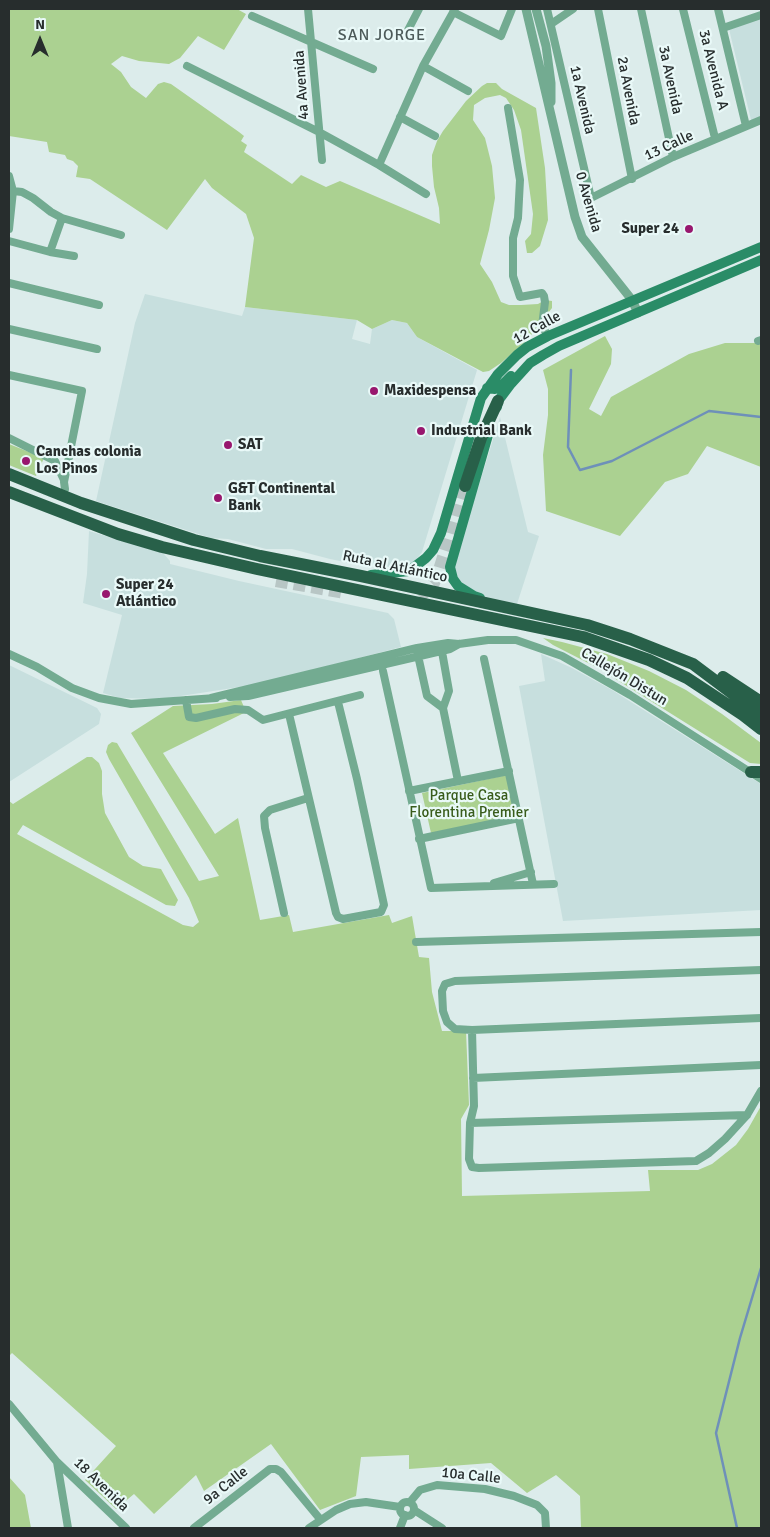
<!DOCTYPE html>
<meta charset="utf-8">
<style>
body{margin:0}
#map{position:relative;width:770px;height:1537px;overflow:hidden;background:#dceceb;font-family:Signika,sans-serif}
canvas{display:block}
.frame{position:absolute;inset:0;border:10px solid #272d2d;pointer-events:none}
.north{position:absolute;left:15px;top:15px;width:50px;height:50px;-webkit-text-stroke:4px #e9f9f8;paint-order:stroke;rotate:0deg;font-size:14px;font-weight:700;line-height:20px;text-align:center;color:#272d2d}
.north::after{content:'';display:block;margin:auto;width:18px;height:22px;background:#272d2d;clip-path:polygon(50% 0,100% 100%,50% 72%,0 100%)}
</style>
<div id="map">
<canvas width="770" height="1537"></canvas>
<div class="frame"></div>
<div class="north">N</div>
</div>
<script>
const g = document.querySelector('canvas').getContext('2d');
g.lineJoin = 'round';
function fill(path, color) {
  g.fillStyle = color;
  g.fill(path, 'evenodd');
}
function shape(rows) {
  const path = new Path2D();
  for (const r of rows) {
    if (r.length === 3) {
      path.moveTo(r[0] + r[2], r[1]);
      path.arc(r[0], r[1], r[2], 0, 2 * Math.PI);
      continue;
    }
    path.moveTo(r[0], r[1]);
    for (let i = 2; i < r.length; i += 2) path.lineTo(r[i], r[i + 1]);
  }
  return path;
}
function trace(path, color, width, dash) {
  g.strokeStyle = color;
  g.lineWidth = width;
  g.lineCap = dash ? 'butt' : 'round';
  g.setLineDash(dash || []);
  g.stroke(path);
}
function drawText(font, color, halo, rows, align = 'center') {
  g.font = font + ' Signika,sans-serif';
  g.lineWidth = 4.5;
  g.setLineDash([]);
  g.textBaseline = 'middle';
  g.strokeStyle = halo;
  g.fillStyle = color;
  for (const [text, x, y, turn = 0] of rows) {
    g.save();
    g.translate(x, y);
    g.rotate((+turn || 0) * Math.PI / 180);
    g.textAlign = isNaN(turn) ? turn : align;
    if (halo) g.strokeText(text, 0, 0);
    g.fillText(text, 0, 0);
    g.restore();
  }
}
fill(shape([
 [761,18,761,120,752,124,729,29],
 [145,294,242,316,245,307,357,320,352,339,370,344,372,329,392,320,407,323,417,337,477,370,422,552,413,564,399,570,365,563,350,563,330,559,292,549,266,549,228,539,211,538,96,501,135,323],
 [500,417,528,532,539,536,517,604,487,597,466,589,456,576,454,566,455,558,478,488],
 [89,531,163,553,170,561,170,564,239,581,388,613,394,619,401,647,259,684,161,699,120,698,103,693,122,615,83,603,87,574],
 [541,654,572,668,612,690,761,784,761,910,563,921,519,686,545,681],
 [9,665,97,708,101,714,99,724,9,782]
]), '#c7dfde');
fill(shape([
 [9,9,237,9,246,14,224,50,198,36,180,58,169,64,139,61,122,56,111,64,121,72,131,87,146,98,158,84,164,82,171,84,239,132,244,136,241,141,247,145,244,152,292,184,301,175,326,187,340,181,440,224,439,208,434,187,432,166,432,155,437,141,443,131,466,101,482,86,487,83,496,83,502,89,536,108,545,168,548,220,540,246,532,253,527,253,525,241,531,234,533,214,521,130,514,110,506,98,500,95,485,98,474,105,473,120,485,138,492,166,495,198,489,230,480,264,492,282,501,302,509,305,521,305,538,304,545,300,552,301,552,308,528,339,501,363,489,371,483,372,417,337,407,323,392,320,372,329,357,320,245,307,254,238,246,214,212,188,205,179,167,230,90,179,76,177,78,166,73,161,67,159,65,155,49,152,47,142,9,136],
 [605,336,612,349,611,364,589,409,601,416,611,397,689,354,725,343,761,343,761,467,707,446,688,474,665,482,620,536,546,511,543,455,548,415,548,389,543,370],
 [9,444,44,458,36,476,9,465],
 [543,638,562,642,607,654,649,671,686,690,722,714,761,743,761,764,750,763,598,668,553,645],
 [241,700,246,712,163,753,215,834,238,818,260,920,289,915,293,932,389,915,392,923,412,916,419,957,429,958,432,992,442,1031,466,1031,469,1105,461,1119,462,1196,650,1191,648,1170,698,1170,712,1164,736,1145,748,1129,761,1106,761,1528,581,1528,580,1496,556,1475,527,1493,491,1463,409,1469,409,1455,361,1457,356,1496,320,1510,271,1444,204,1491,196,1475,154,1514,134,1494,116,1509,85,1480,116,1446,12,1353,9,1356,9,801,13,804,87,757,92,757,99,763,102,771,102,794,105,813,129,857,143,866,161,869,178,900,175,906,166,905,23,825,17,834,183,925,193,927,199,922,189,898,109,759,106,752,108,745,112,742,117,743,199,881,219,876,131,733,173,706,212,704],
 [507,775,515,816,431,833,422,793],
 [9,1477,25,1495,31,1528,9,1528]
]), '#abd191');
trace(shape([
 [571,370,568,447,580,470,612,461,709,411,761,417],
 [737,1528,716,1433,740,1338,761,1268]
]), '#6e90b9', 2.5);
trace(shape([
 [276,581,345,593],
 [420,597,434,583,439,570,465,486]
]), '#b8c6c5', 12, [12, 6]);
trace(shape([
 [308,9,322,160],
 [547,9,591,198,673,157,761,120],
 [598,9,632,179],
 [641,9,673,157],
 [683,9,715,138],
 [718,9,746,126],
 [453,12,501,36,512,9],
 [252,16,373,69],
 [551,24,573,9],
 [723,28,761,15],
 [407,32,419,9],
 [187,66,319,132,379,165,426,194],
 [423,66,468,91],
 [508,108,520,180,518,218,513,238,513,276,520,297,542,293,544,296,545,302,542,326,548,336],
 [400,117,435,136],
 [379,165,423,66,455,9],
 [9,176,13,191,9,229],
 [13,191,22,192,33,198,51,212,62,218,121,235],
 [9,241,50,252,74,256],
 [50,252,62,218],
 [9,283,99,305],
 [9,329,97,349],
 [758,341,761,340],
 [9,375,82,391,64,482,65,489],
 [9,438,55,461,64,480],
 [441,646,449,691,443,708,458,781],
 [417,651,427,696,443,708],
 [9,654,37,667,72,688,99,698,131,704,216,698],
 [484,659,533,884],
 [383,671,431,888,554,884],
 [230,697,248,696,450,649,459,644],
 [211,698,417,648,448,643,459,644,488,640,516,640,562,656,630,695,761,779],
 [186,700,189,717,196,718,235,709,248,710,263,720,360,695],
 [289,714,336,913,338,917,343,919,381,912,384,905,357,779,338,702],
 [409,791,509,771],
 [419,839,519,818],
 [494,883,531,872],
 [284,913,265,828,264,816,270,810,308,798],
 [416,942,761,932],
 [761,970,455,981,445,984,442,991,443,1011,447,1022,455,1029,472,1030,761,1018],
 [472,1030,474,1106,470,1123,469,1159,472,1167,479,1168,696,1161,709,1153,725,1139,747,1115,761,1091],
 [473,1078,761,1065],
 [470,1123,747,1115],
 [9,1404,57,1462,68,1528],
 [57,1462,126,1528],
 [410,1502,420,1490,437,1485,485,1489,514,1496,537,1505,545,1513,546,1528],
 [407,1509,7],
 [414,1510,442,1528],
 [194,1528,270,1469,276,1469,281,1472,320,1519],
 [309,1528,336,1510,350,1504,366,1502,400,1507],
 [400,1528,405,1515]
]), '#73ab91', 8);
trace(shape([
 [526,9,575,217,582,237,632,300,638,313],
 [536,9,546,46,551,83,551,102]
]), '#73ab91', 9);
trace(shape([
 [487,388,495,389,499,388,511,376],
 [497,407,498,401,510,385,530,363,543,355,559,346,761,260],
 [371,575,409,571,426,558,433,550,441,533,481,398,498,374,517,355,527,347,548,336,761,247],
 [480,598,474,596,458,586,453,579,450,567,488,435]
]), '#2a8c67', 10);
trace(shape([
 [9,474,81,503,194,540,260,556,361,576,587,625,630,639,693,664,761,715],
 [465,486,481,438,498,401],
 [9,492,118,534,162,547,257,569,583,637,649,660,687,678,743,715,761,729],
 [723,677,761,702],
 [751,772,761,772]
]), '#286049', 12);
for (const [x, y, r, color] of [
 [689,229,5,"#98176e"],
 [374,391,5,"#98176e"],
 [421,431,5,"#98176e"],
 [228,445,5,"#98176e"],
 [26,461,5,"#98176e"],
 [218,498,5,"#98176e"],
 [106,594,5,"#98176e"]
]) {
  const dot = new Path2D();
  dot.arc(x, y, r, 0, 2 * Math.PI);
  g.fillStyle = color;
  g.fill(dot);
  trace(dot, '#e9f9f8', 2);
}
drawText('15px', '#272d2d', '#e9f9f8', [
 ["3a Avenida A",713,70,76],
 ["3a Avenida",670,80,78],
 ["4a Avenida",302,85,-94],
 ["2a Avenida",628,91,79],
 ["1a Avenida",582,100,77],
 ["13 Calle",669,146,-25],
 ["0 Avenida",588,202,74],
 ["12 Calle",537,328,-29],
 ["Ruta al Atlántico",395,567,12],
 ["Callejón Distun",624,677,31],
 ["10a Calle",471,1476,6],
 ["18 Avenida",101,1485,44],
 ["9a Calle",226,1486,-38]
]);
drawText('bold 15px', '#272d2d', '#e9f9f8', [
 ["Super 24",679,229,"right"],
 ["Maxidespensa",384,391],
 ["Industrial Bank",431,431],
 ["SAT",238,445],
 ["Canchas colonia",36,452],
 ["Los Pinos",36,469],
 ["G&T Continental",228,489],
 ["Bank",228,506],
 ["Super 24",116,585],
 ["Atlántico",116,602]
], 'left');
drawText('15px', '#395c1b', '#e9f9f8', [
 ["Parque Casa",469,796],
 ["Florentina Premier",469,813]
]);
g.letterSpacing = '1px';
drawText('16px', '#4c5a59', '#e9f9f8', [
 ["SAN JORGE",382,36]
]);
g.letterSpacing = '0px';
</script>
